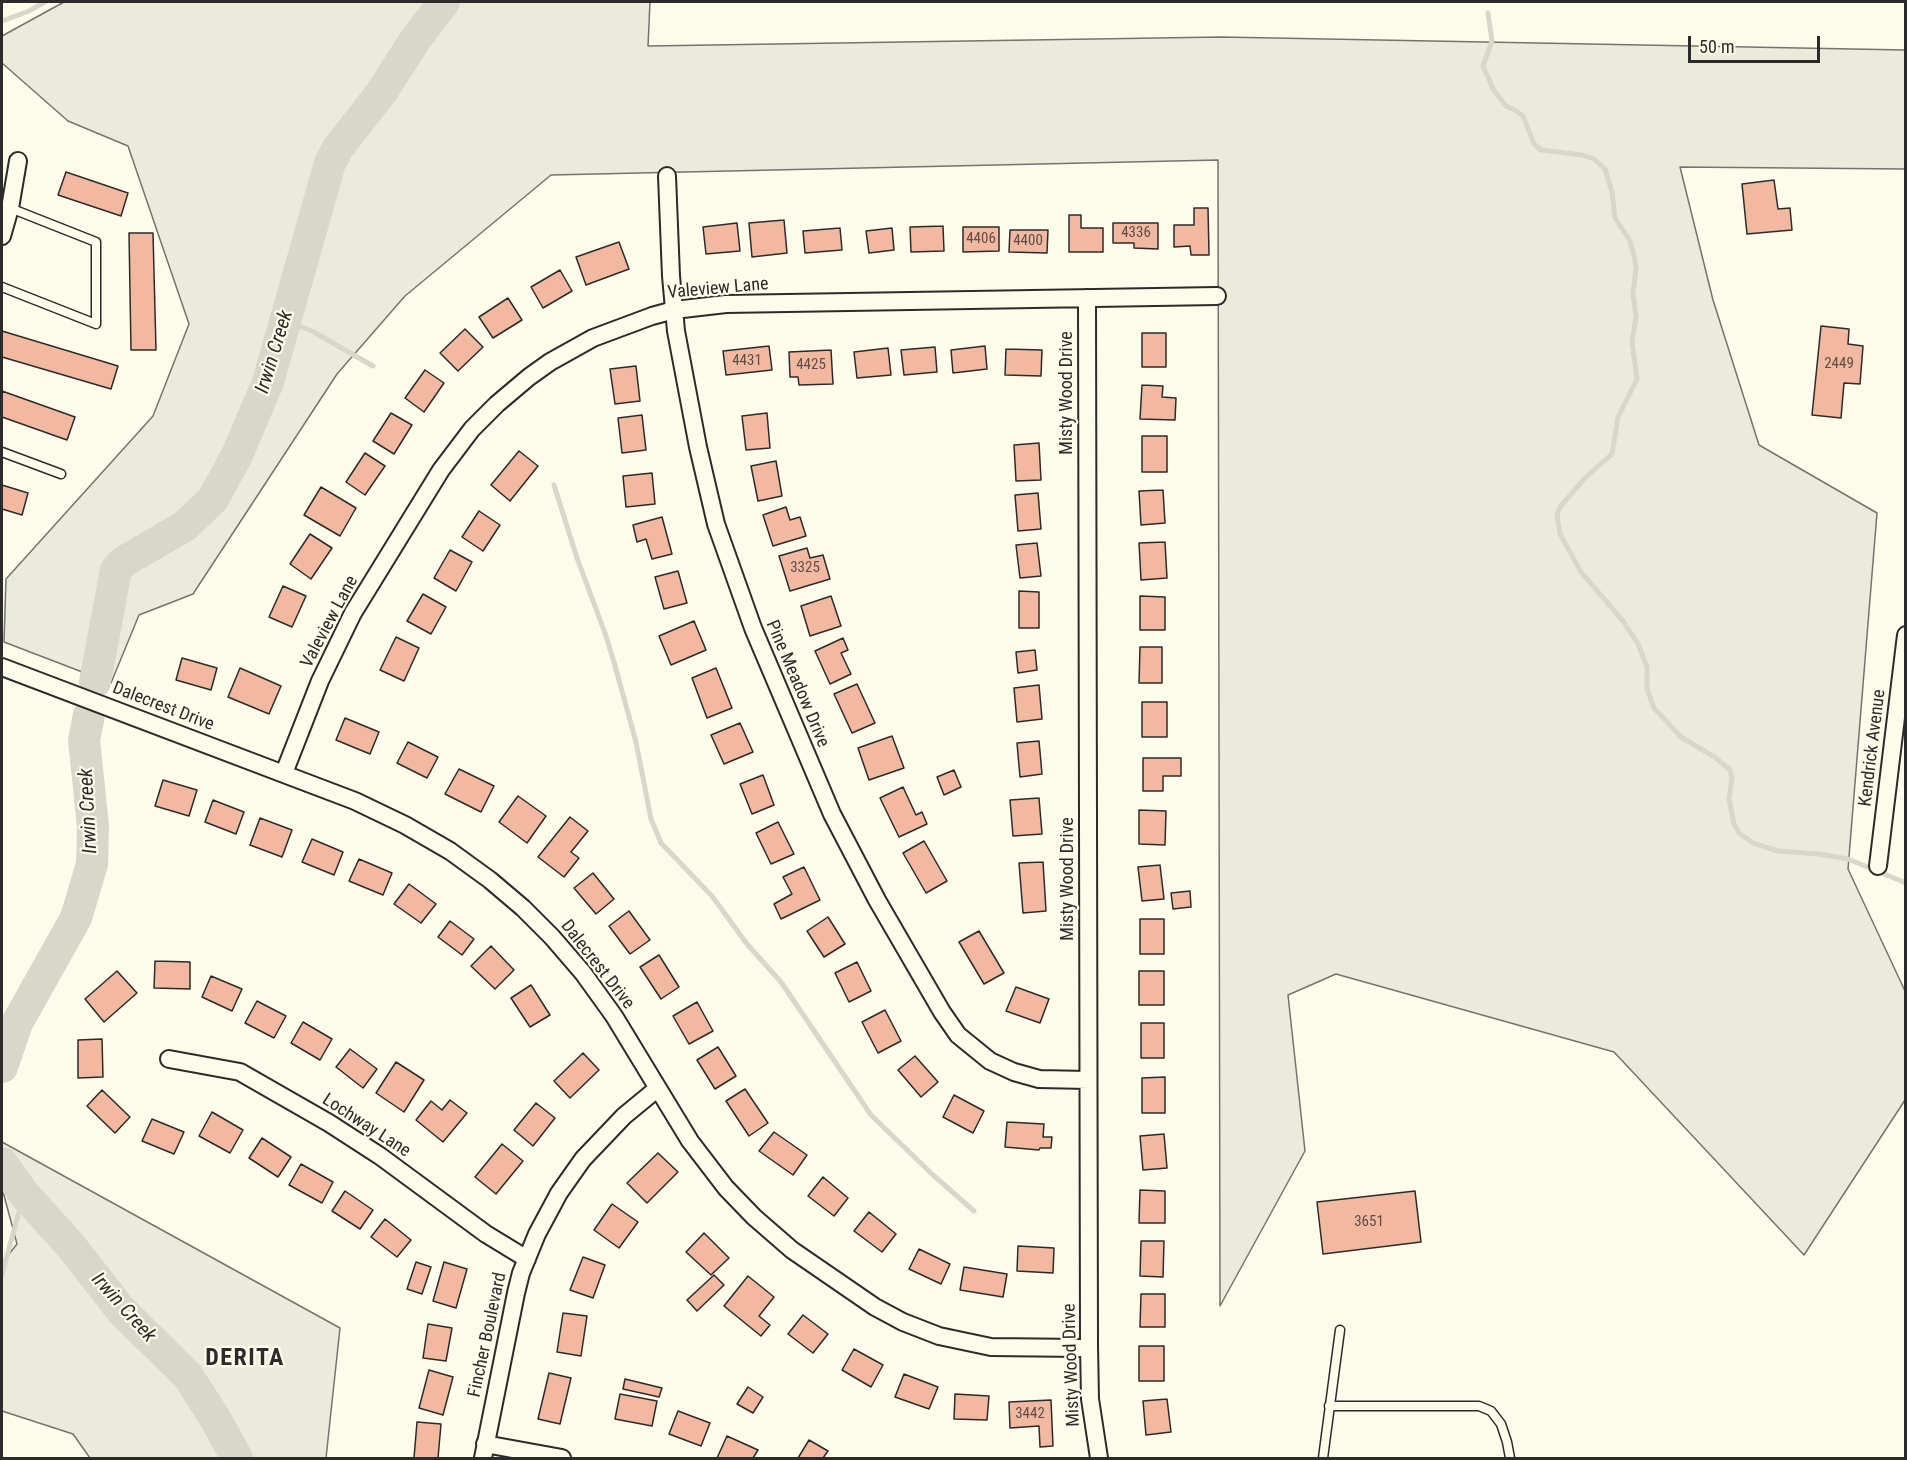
<!DOCTYPE html>
<style>
body{margin:0}
#map{position:relative;width:1907px;height:1460px;overflow:hidden;background:#fdfbea;font-family:"Roboto Condensed",sans-serif}
canvas{display:block}
.frame{position:absolute;inset:0;border:3px solid #2b2b2b;pointer-events:none}
.scale{position:absolute;left:1688px;top:36px;width:132px;height:27px;box-sizing:border-box;border:3px solid #2b2b2b;border-top:0;padding-left:8px;font-size:18px;line-height:21px;white-space:nowrap;color:#2b2b2b;-webkit-text-stroke:4px #fdfbea;paint-order:stroke}
</style>
<div id="map">
<canvas width="1907" height="1460"></canvas>
<div class="frame"></div>
<div class="scale">50 m</div>
</div>
<script>
const g = document.querySelector('canvas').getContext('2d');
g.lineJoin = 'round';
function fill(path, color) {
  g.fillStyle = color;
  g.fill(path, 'evenodd');
}
function shape(rows) {
  const path = new Path2D();
  for (const r of rows) {
    path.moveTo(r[0], r[1]);
    for (let i = 2; i < r.length; i += 2) path.lineTo(r[i], r[i + 1]);
  }
  return path;
}
function trace(path, color, width, dash) {
  g.strokeStyle = color;
  g.lineWidth = width;
  g.lineCap = dash ? 'butt' : 'round';
  g.setLineDash(dash || []);
  g.stroke(path);
}
function drawText(font, color, halo, rows, align = 'center') {
  g.font = font + ' "Roboto Condensed",sans-serif';
  g.lineWidth = 4.5;
  g.setLineDash([]);
  g.textBaseline = 'middle';
  g.strokeStyle = halo;
  g.fillStyle = color;
  for (const [text, x, y, turn = 0] of rows) {
    g.save();
    g.translate(x, y);
    g.rotate((+turn || 0) * Math.PI / 180);
    g.textAlign = isNaN(turn) ? turn : align;
    if (halo) g.strokeText(text, 0, 0);
    g.fillText(text, 0, 0);
    g.restore();
  }
}
const green = shape([
 [64,2,650,2,648,46,1221,37,1905,50,1905,169,1680,167,1713,300,1759,445,1877,513,1848,869,1905,991,1905,1100,1804,1255,1614,1052,1336,974,1288,995,1305,1151,1220,1306,1218,160,551,175,405,296,337,374,193,594,139,615,111,683,4,642,6,579,153,416,189,324,128,146,68,121,2,63,2,36,64,2],
 [2,1142,340,1328,326,1458,90,1458,73,1434,2,1411,2,1263,17,1244,2,1188,2,1142]
]);
fill(green, '#ecebdb');
trace(green, '#74746e', 1.5);
trace(shape([
 [1488,13,1492,41,1483,66,1493,89,1506,106,1515,110,1523,116,1534,144,1541,150,1582,155,1594,159,1605,169,1612,192,1615,218,1630,241,1634,256,1636,268,1633,294,1636,317,1632,342,1637,379,1618,417,1612,454,1584,479,1560,507,1557,515,1560,534,1581,572,1623,621,1638,644,1647,667,1647,689,1654,708,1681,737,1716,758,1730,770,1732,778,1729,799,1734,824,1740,834,1753,843,1778,851,1819,854,1848,859,1906,883],
 [2,21,29,11,45,2],
 [285,321,312,331,373,366],
 [554,485,577,558,605,633,614,662,636,742,651,819,661,843,712,896,747,944,781,982,871,1115,933,1175,974,1211],
 [2,1274,24,1194]
]), '#d8d7c9', 5);
trace(shape([
 [95,682,116,570,123,562,185,526,213,499,237,455,268,382,330,163,338,148,381,93,415,40,444,2],
 [2,1067,17,1023,76,918,92,864,93,826,84,740,89,715],
 [2,1163,24,1194,71,1246,121,1310,188,1376,216,1420,237,1458]
]), '#d8d7c9', 32);
const building = shape([
 [66,172,128,193,121,216,58,195,66,172],
 [1774,180,1778,209,1790,208,1792,230,1747,234,1742,184,1774,180],
 [1194,208,1208,208,1209,255,1191,255,1190,246,1174,247,1174,225,1194,225,1194,208],
 [1069,215,1081,215,1081,228,1103,228,1103,252,1069,252,1069,215],
 [784,220,787,253,752,257,749,223,784,220],
 [737,223,740,251,706,254,703,227,737,223],
 [1113,223,1158,223,1158,249,1134,248,1134,243,1113,243,1113,223],
 [943,226,944,251,911,252,910,227,943,226],
 [963,227,999,227,999,251,963,252,963,227],
 [840,228,842,250,805,253,803,231,840,228],
 [892,228,894,250,869,253,866,231,892,228],
 [1010,230,1048,230,1047,253,1009,252,1010,230],
 [129,233,153,233,156,350,131,350,129,233],
 [619,242,629,269,586,285,576,257,619,242],
 [560,270,572,291,543,308,531,287,560,270],
 [508,298,522,320,493,338,479,317,508,298],
 [1821,326,1849,329,1848,344,1863,346,1860,384,1844,383,1841,418,1812,415,1821,326],
 [465,329,483,347,458,371,440,353,465,329],
 [2,331,118,366,111,389,2,357,2,331],
 [1142,333,1166,333,1166,367,1142,367,1142,333],
 [769,346,772,370,726,375,723,351,769,346],
 [985,346,987,369,953,373,951,350,985,346],
 [935,347,937,372,904,375,901,350,935,347],
 [888,348,891,375,857,378,854,352,888,348],
 [1006,349,1042,350,1041,376,1005,375,1006,349],
 [831,350,833,384,799,385,798,377,790,377,789,352,831,350],
 [636,366,640,401,615,404,610,369,636,366],
 [425,370,444,383,424,412,405,398,425,370],
 [1142,385,1163,386,1162,397,1176,398,1175,420,1140,419,1142,385],
 [2,391,75,417,67,440,2,417,2,391],
 [391,413,412,425,394,454,373,441,391,413],
 [767,413,770,448,746,450,742,416,767,413],
 [642,415,646,450,622,453,618,418,642,415],
 [1142,436,1167,436,1167,472,1142,472,1142,436],
 [1039,443,1041,480,1016,481,1014,445,1039,443],
 [519,451,538,466,510,501,491,485,519,451],
 [365,453,385,466,365,495,346,482,365,453],
 [776,461,782,496,758,501,751,466,776,461],
 [652,473,655,504,626,507,623,476,652,473],
 [2,485,28,493,22,515,2,509,2,485],
 [321,487,356,508,340,536,304,515,321,487],
 [1163,490,1165,523,1141,525,1139,491,1163,490],
 [1038,493,1041,529,1018,531,1015,495,1038,493],
 [786,507,790,520,800,517,806,536,773,546,763,515,786,507],
 [479,511,500,525,483,551,462,537,479,511],
 [662,517,672,554,652,559,646,539,637,542,633,525,662,517],
 [310,534,332,548,311,579,290,564,310,534],
 [1165,542,1167,578,1141,580,1139,543,1165,542],
 [1037,543,1041,576,1020,578,1016,545,1037,543],
 [807,548,810,558,823,555,830,579,790,591,779,556,807,548],
 [450,550,472,562,456,591,434,578,450,550],
 [678,571,687,603,664,609,655,577,678,571],
 [283,586,306,596,292,627,269,617,283,586],
 [1019,591,1039,592,1039,628,1019,628,1019,591],
 [423,594,446,607,431,634,407,621,423,594],
 [831,596,841,626,810,636,801,606,831,596],
 [1140,596,1165,597,1165,630,1140,630,1140,596],
 [694,621,706,650,671,665,659,636,694,621],
 [396,637,419,648,404,681,380,670,396,637],
 [843,638,848,650,841,653,851,674,830,684,815,651,843,638],
 [1140,647,1162,647,1162,683,1139,683,1140,647],
 [1035,650,1037,670,1018,673,1016,652,1035,650],
 [182,658,217,668,211,690,176,680,182,658],
 [240,668,281,686,269,714,228,697,240,668],
 [716,668,732,708,707,718,692,678,716,668],
 [857,684,875,723,852,733,834,694,857,684],
 [1039,685,1042,719,1017,722,1014,688,1039,685],
 [1142,702,1167,702,1167,737,1142,737,1142,702],
 [345,718,379,732,370,754,336,740,345,718],
 [740,723,753,752,724,764,711,735,740,723],
 [892,736,904,768,869,780,858,748,892,736],
 [1039,741,1042,774,1020,777,1017,743,1039,741],
 [408,742,438,757,427,778,397,763,408,742],
 [1143,758,1181,758,1181,776,1163,776,1163,791,1143,791,1143,758],
 [459,769,494,786,481,812,445,794,459,769],
 [954,770,961,787,944,795,937,777,954,770],
 [763,775,774,805,752,814,740,784,763,775],
 [163,780,197,790,189,816,155,806,163,780],
 [903,787,916,815,922,812,927,824,899,837,880,798,903,787],
 [518,796,546,816,527,843,499,822,518,796],
 [1039,798,1042,834,1013,836,1010,800,1039,798],
 [213,800,244,812,236,834,205,822,213,800],
 [1139,810,1166,811,1165,845,1139,844,1139,810],
 [570,817,588,831,571,852,579,858,564,877,538,857,570,817],
 [260,818,292,830,282,857,250,845,260,818],
 [778,822,794,854,771,864,756,833,778,822],
 [312,839,343,852,334,875,302,862,312,839],
 [924,841,947,881,926,893,903,853,924,841],
 [359,859,392,873,383,895,349,881,359,859],
 [1043,862,1046,911,1023,913,1019,863,1043,862],
 [1160,865,1164,899,1142,901,1138,867,1160,865],
 [804,867,820,900,781,919,774,904,792,894,783,877,804,867],
 [593,873,614,899,596,914,574,888,593,873],
 [409,884,436,904,421,923,394,904,409,884],
 [1190,891,1191,907,1173,909,1171,893,1190,891],
 [629,911,650,940,630,954,609,926,629,911],
 [828,917,845,944,824,957,807,931,828,917],
 [1140,919,1164,919,1164,954,1140,954,1140,919],
 [450,921,474,939,462,955,438,937,450,921],
 [979,931,1004,973,984,984,959,942,979,931],
 [491,946,514,970,495,989,471,966,491,946],
 [659,955,679,987,661,999,640,967,659,955],
 [155,961,190,962,190,989,154,988,155,961],
 [857,962,871,991,849,1002,835,973,857,962],
 [117,971,137,993,104,1022,85,999,117,971],
 [1139,971,1164,971,1164,1005,1139,1005,1139,971],
 [211,976,242,989,232,1011,202,997,211,976],
 [531,985,550,1015,530,1027,511,998,531,985],
 [1016,987,1049,999,1040,1023,1006,1011,1016,987],
 [257,1001,286,1016,274,1038,245,1023,257,1001],
 [697,1002,713,1031,689,1044,673,1016,697,1002],
 [885,1010,901,1041,878,1053,862,1022,885,1010],
 [303,1022,332,1039,320,1060,291,1043,303,1022],
 [1141,1023,1164,1023,1164,1058,1141,1058,1141,1023],
 [102,1039,103,1077,78,1078,78,1040,102,1039],
 [718,1047,736,1076,715,1089,697,1060,718,1047],
 [350,1049,377,1069,363,1088,336,1067,350,1049],
 [583,1053,599,1070,570,1098,554,1081,583,1053],
 [915,1056,938,1082,921,1097,898,1070,915,1056],
 [396,1062,424,1080,404,1112,376,1093,396,1062],
 [1165,1077,1165,1113,1142,1113,1142,1078,1165,1077],
 [745,1089,768,1123,749,1136,726,1101,745,1089],
 [102,1090,130,1117,115,1133,87,1106,102,1090],
 [954,1095,984,1111,973,1133,943,1117,954,1095],
 [450,1100,467,1113,443,1142,416,1120,431,1101,442,1110,450,1100],
 [536,1103,555,1118,533,1146,514,1130,536,1103],
 [212,1112,243,1130,230,1153,199,1136,212,1112],
 [152,1119,184,1132,174,1154,142,1141,152,1119],
 [1007,1122,1044,1124,1043,1137,1052,1137,1051,1148,1040,1148,1039,1150,1005,1147,1007,1122],
 [774,1132,807,1155,793,1175,759,1151,774,1132],
 [1164,1134,1167,1168,1143,1170,1140,1136,1164,1134],
 [262,1138,291,1157,278,1177,249,1158,262,1138],
 [502,1144,523,1161,496,1194,475,1177,502,1144],
 [658,1153,678,1172,647,1203,627,1183,658,1153],
 [301,1164,333,1182,322,1203,289,1185,301,1164],
 [823,1177,848,1198,834,1216,808,1196,823,1177],
 [1140,1190,1165,1191,1165,1223,1139,1223,1140,1190],
 [345,1191,373,1210,360,1229,332,1211,345,1191],
 [1415,1191,1421,1242,1323,1254,1317,1202,1415,1191],
 [612,1204,638,1222,619,1248,594,1230,612,1204],
 [869,1212,896,1234,882,1252,854,1231,869,1212],
 [385,1219,411,1240,397,1257,371,1237,385,1219],
 [704,1233,729,1258,711,1275,686,1252,704,1233],
 [1141,1241,1164,1241,1163,1277,1140,1276,1141,1241],
 [1018,1246,1054,1248,1053,1273,1017,1271,1018,1246],
 [919,1249,950,1264,941,1284,909,1269,919,1249],
 [583,1257,605,1265,593,1298,570,1290,583,1257],
 [416,1262,431,1267,422,1294,407,1289,416,1262],
 [444,1262,467,1269,456,1308,433,1301,444,1262],
 [964,1267,1007,1274,1003,1297,960,1290,964,1267],
 [714,1275,724,1285,697,1311,687,1300,714,1275],
 [748,1276,774,1297,759,1316,770,1325,761,1336,724,1306,748,1276],
 [1141,1294,1165,1294,1165,1327,1140,1327,1141,1294],
 [563,1313,587,1316,581,1356,557,1352,563,1313],
 [803,1315,828,1334,813,1353,788,1334,803,1315],
 [428,1324,452,1328,446,1361,423,1358,428,1324],
 [1139,1346,1164,1346,1164,1381,1139,1381,1139,1346],
 [854,1349,883,1365,871,1387,842,1370,854,1349],
 [429,1370,453,1377,443,1415,419,1408,429,1370],
 [549,1373,571,1378,560,1424,538,1419,549,1373],
 [904,1374,938,1387,929,1409,895,1397,904,1374],
 [625,1379,662,1388,659,1397,623,1389,625,1379],
 [748,1387,763,1397,753,1413,737,1404,748,1387],
 [620,1394,657,1401,652,1426,615,1419,620,1394],
 [955,1394,989,1396,987,1420,954,1419,955,1394],
 [1167,1399,1171,1432,1146,1435,1143,1401,1167,1399],
 [1051,1400,1053,1446,1040,1447,1039,1426,1010,1428,1009,1402,1051,1400],
 [678,1411,710,1423,701,1446,669,1434,678,1411],
 [417,1422,441,1424,438,1458,414,1458,417,1422],
 [727,1436,758,1450,753,1458,717,1458,727,1436],
 [809,1440,828,1451,823,1458,798,1458,809,1440]
]);
fill(building, '#f2b8a0');
trace(building, '#2b2b2b', 1.5);
const service = shape([
 [2,287,96,324,96,242,10,208],
 [2,452,61,474],
 [1329,1406,1479,1406,1491,1411,1501,1424,1507,1442,1510,1458],
 [1323,1458,1340,1330]
]);
const minor = shape([
 [667,176,671,276,676,331,698,447,716,524,753,628,832,814,877,900,942,1012,958,1035,990,1061,1014,1072,1039,1079,1088,1080],
 [2,236,10,208,18,161],
 [1087,298,1089,1345,1090,1399,1099,1458],
 [2,667,355,801,405,825,450,851,490,880,523,908,552,937,583,973,614,1016,690,1141,726,1188,754,1217,792,1250,875,1307,903,1322,939,1336,991,1347,1082,1348,1089,1345],
 [284,773,320,681,353,613,441,470,472,429,497,404,529,377,550,362,593,338,652,316,674,310,726,304,1217,296],
 [1878,866,1906,635],
 [169,1059,240,1072,329,1123,380,1156,486,1234,527,1259],
 [485,1444,562,1458],
 [483,1458,516,1293,521,1273,537,1234,559,1193,583,1159,624,1116,658,1088]
]);
trace(service, '#2b2b2b', 11);
trace(minor, '#2b2b2b', 20);
trace(service, '#fdfbea', 8);
trace(minor, '#fdfbea', 16);
drawText('15px', '#5d4e48', null, [
 ["4336",1136,233],
 ["4406",981,239],
 ["4400",1028,241],
 ["4431",747,361],
 ["2449",1839,364],
 ["4425",811,365],
 ["3325",805,568],
 ["3651",1369,1222],
 ["3442",1030,1414]
]);
drawText('18px', '#2b2b2b', '#fdfbea', [
 ["Valeview Lane",718,289,-5],
 ["Misty Wood Drive",1067,393,-90],
 ["Valeview Lane",330,622,-62],
 ["Pine Meadow Drive",797,684,67],
 ["Dalecrest Drive",163,707,21],
 ["Kendrick Avenue",1873,748,-83],
 ["Misty Wood Drive",1068,879,-90],
 ["Dalecrest Drive",597,965,52],
 ["Lochway Lane",366,1126,33],
 ["Fincher Boulevard",488,1335,-78],
 ["Misty Wood Drive",1072,1365,-92]
]);
drawText('italic 20px', '#2b2b2b', '#fdfbea', [
 ["Irwin Creek",275,352,-73],
 ["Irwin Creek",89,811,-93],
 ["Irwin Creek",123,1308,48]
]);
g.letterSpacing = '1.5px';
drawText('bold 24px', '#2b2b2b', '#fdfbea', [
 ["DERITA",245,1359]
]);
g.letterSpacing = '0px';
</script>
